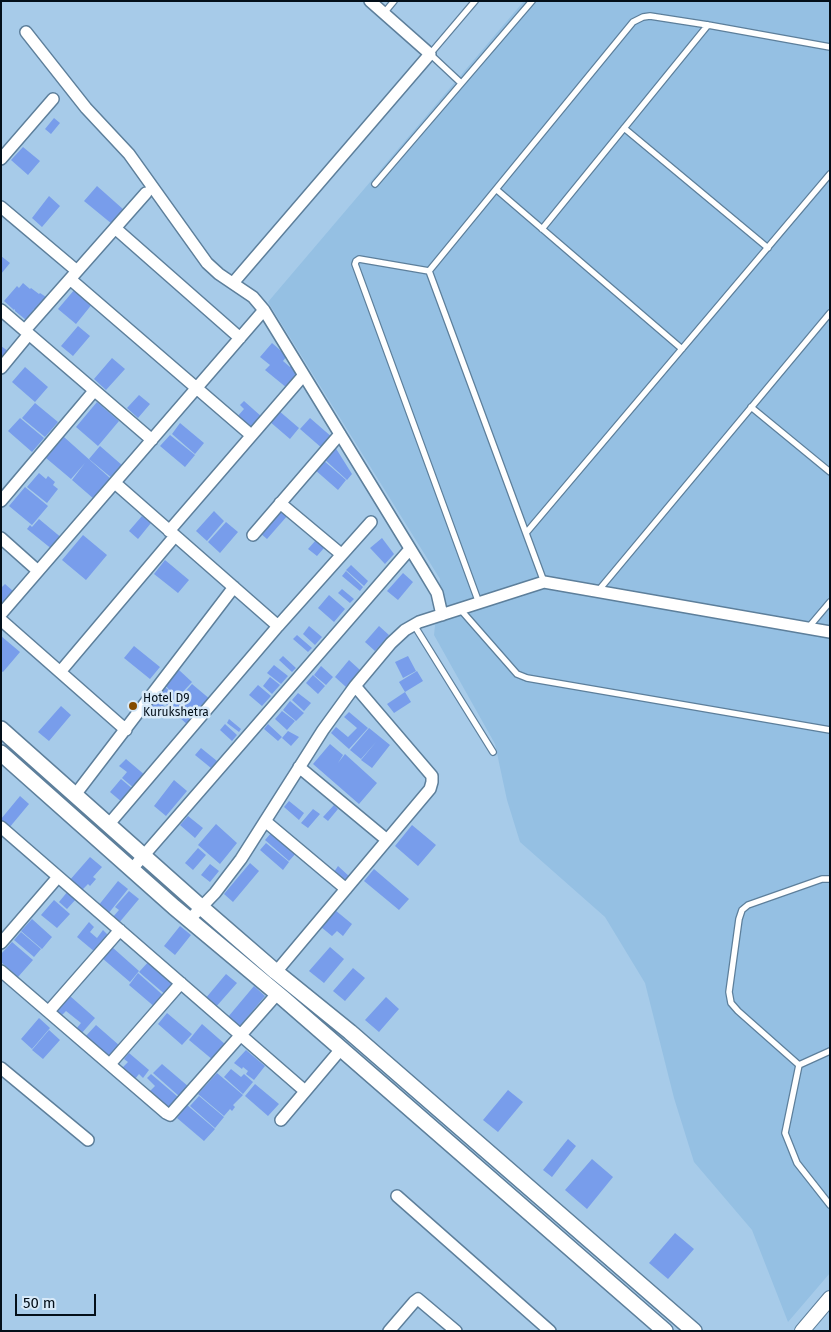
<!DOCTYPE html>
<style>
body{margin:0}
#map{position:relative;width:831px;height:1332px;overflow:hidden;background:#a7cbe9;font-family:"Fira Sans",sans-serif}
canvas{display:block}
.frame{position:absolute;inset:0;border:2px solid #030f19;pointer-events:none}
.scale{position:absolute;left:15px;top:1294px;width:81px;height:22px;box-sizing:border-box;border:2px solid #030f19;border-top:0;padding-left:6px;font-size:15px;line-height:18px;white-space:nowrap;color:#030f19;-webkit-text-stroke:4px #d7e9f8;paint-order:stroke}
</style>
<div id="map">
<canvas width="831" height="1332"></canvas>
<div class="frame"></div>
<div class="scale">50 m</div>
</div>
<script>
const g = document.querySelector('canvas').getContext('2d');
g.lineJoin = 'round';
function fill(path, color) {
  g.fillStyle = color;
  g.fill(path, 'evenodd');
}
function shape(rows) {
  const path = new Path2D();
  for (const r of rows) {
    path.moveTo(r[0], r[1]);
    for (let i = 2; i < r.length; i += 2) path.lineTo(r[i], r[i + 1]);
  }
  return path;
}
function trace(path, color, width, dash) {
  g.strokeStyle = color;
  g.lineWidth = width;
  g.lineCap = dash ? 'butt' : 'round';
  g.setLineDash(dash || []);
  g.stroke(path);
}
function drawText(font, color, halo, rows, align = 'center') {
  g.font = font + ' "Fira Sans",sans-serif';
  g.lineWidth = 5;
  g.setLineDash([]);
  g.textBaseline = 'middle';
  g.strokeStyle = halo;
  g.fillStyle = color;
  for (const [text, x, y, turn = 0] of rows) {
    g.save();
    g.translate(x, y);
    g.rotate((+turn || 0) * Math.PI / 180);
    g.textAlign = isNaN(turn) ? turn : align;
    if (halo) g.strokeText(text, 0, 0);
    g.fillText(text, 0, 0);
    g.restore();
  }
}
fill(shape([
 [524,1,830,1,830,1273,788,1322,752,1230,694,1162,674,1098,645,983,605,917,520,842,507,800,495,744,434,635,440,579,268,302]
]), '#95c0e3');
fill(shape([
 [54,118,60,123,51,134,45,129],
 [23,147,40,161,28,175,11,160],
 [97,186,124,210,112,224,84,201],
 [49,196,60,206,42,227,32,218],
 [1,256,10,263,1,274],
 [23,283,30,289,31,288,39,294,40,293,46,297,38,305,40,307,36,311,34,309,26,320,15,311,15,309,14,310,4,301,17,286,19,288],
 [75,289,93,303,76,324,58,309],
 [78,326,90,336,73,356,61,346],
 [272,343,287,356,283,361,290,367,291,364,302,373,287,388,265,370,270,365,260,357],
 [1,346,8,351,1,359],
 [112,358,125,369,106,390,94,379],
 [25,367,48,387,35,402,12,382],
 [139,395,150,404,138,418,127,408],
 [244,401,262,417,251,430,237,417,244,409,240,405],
 [97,402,119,421,98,446,76,427],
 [35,403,58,422,45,437,22,418],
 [278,410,299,428,290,439,269,421],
 [20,418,44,438,32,452,8,431],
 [310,418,333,438,323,449,300,429],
 [180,423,204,443,195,454,172,434],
 [170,435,195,455,185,467,160,446],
 [64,437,111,479,94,499,72,480,85,463,71,479,46,458],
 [100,446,123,466,113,479,89,459],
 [335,447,352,474,347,480,323,458],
 [323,460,346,480,338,490,314,469],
 [39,473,46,479,48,476,55,482,53,485,58,489,47,503,27,487],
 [25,487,48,506,32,525,9,506],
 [281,508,288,515,267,539,260,533],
 [214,511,224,521,207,541,196,531],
 [142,516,151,523,138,539,129,531],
 [39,519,63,539,53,550,27,529,30,525,32,527],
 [226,522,238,532,220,553,208,542],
 [83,535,107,555,86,580,62,560],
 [382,538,394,554,385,564,370,548],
 [316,540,324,548,317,556,308,549],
 [165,560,189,580,178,593,154,574],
 [351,565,368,581,364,586,346,570],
 [346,571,363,587,360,591,342,576],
 [403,573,413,582,398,600,387,591],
 [5,584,13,591,1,605,1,588],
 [342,589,354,599,350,603,338,593],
 [329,595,345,609,334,622,318,608],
 [309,626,322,637,315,645,303,634],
 [379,626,389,635,375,651,365,642],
 [297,635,312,648,308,652,293,639],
 [1,636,20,652,3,672,1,671],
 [134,646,160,667,150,679,124,658],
 [283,656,296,668,292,672,279,660],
 [408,656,416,671,403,678,395,662],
 [349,660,360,670,346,687,335,677],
 [274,665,288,676,281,684,267,673],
 [321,666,333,677,326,685,314,675],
 [179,670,192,682,169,707,150,690,158,681,173,694,165,685],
 [417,671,423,681,405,692,399,682],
 [313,675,325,686,318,694,306,683],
 [270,677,280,685,272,694,263,686],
 [192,684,211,700,189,726,170,709],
 [258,685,271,696,262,706,249,695],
 [405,692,411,702,394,713,387,704],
 [298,693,311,703,304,711,292,700],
 [151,695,170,711,165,718,146,701],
 [290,701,304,713,296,721,283,710],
 [61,706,71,715,49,741,38,732],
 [282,711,295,721,287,730,275,719],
 [349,712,368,728,349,749,331,733,336,727,348,737,357,728,344,717],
 [229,719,241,729,239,732,227,723],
 [225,724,237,735,232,741,220,730],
 [268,724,282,737,278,741,264,729],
 [369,728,390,745,372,768,361,760,376,742,361,759,350,750],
 [288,731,299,737,291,746,282,738],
 [330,744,343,755,338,763,345,754,377,783,359,804,313,764],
 [201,748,217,761,211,768,195,755],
 [126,759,146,776,135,789,122,778,127,772,119,766],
 [121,779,134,790,123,803,110,792],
 [174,780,187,791,166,816,154,806],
 [20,796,29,804,9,828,1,822,1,819],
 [289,801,304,813,299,820,284,807],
 [334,805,338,809,328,821,323,817],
 [313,809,320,814,308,828,301,823],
 [188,816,203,828,195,838,180,825],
 [216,824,237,843,220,864,198,845],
 [412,825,436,845,418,866,395,846],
 [272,832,297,852,289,861,265,840],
 [266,843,289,862,283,870,260,850],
 [198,848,206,855,193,870,185,863],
 [90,857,102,867,93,877,96,879,90,886,88,884,81,891,69,881],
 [250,863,259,871,233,902,224,894],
 [210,864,219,871,210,882,201,875],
 [338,866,350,877,345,882,334,872],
 [374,869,409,899,399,910,364,881],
 [118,881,128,889,108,914,98,906],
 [68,891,77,898,67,909,59,902],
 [129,891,139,899,118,924,112,918,119,910,115,907],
 [54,900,70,914,57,928,41,915],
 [335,910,352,924,343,936,337,931,332,936,321,927],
 [32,919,52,937,42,949,21,931],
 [89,922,94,927,90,932,97,938,103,930,109,936,95,952,77,937],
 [180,926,191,935,175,955,164,946],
 [21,932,41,949,34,957,14,940],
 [12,942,33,960,18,977,1,962,1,954],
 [112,947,139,971,130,982,102,958],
 [330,947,344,959,324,983,309,971],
 [150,960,178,983,167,996,139,972],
 [353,968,365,978,345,1001,333,991],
 [138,973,165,997,156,1008,129,985],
 [226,974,237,983,215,1008,205,999],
 [254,986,265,996,240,1026,228,1017],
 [70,996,95,1018,81,1034,76,1029,81,1023,66,1011,61,1016,56,1012],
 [386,997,399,1009,379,1032,365,1020],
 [167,1013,192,1034,182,1045,158,1024],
 [39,1018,50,1028,32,1049,21,1039],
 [202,1024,226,1045,213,1060,189,1040],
 [96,1025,120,1046,110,1059,85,1037],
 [49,1030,60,1040,43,1059,32,1050],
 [246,1050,265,1066,254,1080,246,1074,248,1071,243,1067,242,1069,234,1063],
 [129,1053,149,1070,143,1078,139,1074,135,1079,122,1068,128,1062,124,1059],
 [162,1064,189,1087,180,1097,153,1073],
 [231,1069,241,1077,244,1074,253,1082,243,1094,224,1077],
 [217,1073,243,1095,233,1105,235,1107,232,1111,230,1109,224,1116,198,1094],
 [151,1074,178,1097,168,1109,149,1092,155,1086,147,1078],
 [255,1084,279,1104,268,1116,245,1096],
 [508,1090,523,1102,498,1132,483,1120],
 [199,1096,224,1117,215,1128,190,1106],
 [187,1105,215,1129,204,1141,177,1118],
 [568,1139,576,1146,552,1177,543,1170],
 [592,1159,613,1177,587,1209,565,1190],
 [675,1233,694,1249,668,1279,649,1263]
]), '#789deb');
const service = shape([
 [384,13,394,1],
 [461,83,430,54,475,1],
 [624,128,768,248],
 [375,184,532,1],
 [497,190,682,349],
 [542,229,708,25],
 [429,271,359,259,356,261,355,264,479,603],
 [751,407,830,472],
 [526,533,830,174],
 [544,582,429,271,633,22,643,17,650,16,708,25,830,47],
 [598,591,830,313],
 [460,609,517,674,527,678,830,730],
 [414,625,493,752],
 [808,628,830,602],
 [830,879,822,879,748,905,742,910,739,919,729,992,731,1003,738,1011,799,1065,830,1051],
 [799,1065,785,1133,797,1163,830,1205]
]);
const minor = shape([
 [26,32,86,108,129,154,207,263,219,274,253,297,264,310,422,568,437,593,442,615],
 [1,159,53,99],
 [1,207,77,271],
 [115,228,240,338],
 [70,279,251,435],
 [233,283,430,54,370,1],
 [1,310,152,440],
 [25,330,146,193],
 [1,368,29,334],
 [115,483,278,626],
 [1,501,94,391],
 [280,503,341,554],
 [169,531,303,376],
 [253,535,340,434],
 [1,538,38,571],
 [1,614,264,310],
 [1,620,126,730],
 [60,672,175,536],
 [299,767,387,840],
 [75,795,234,587],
 [265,821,346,889],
 [109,824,278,626,371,522],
 [1,827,305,1091],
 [132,869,410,549],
 [189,920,215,893,241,859,323,730,355,686,391,643,405,630,419,622,544,582,830,632],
 [1,943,58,877],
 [1,971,166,1113,170,1115,277,994],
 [276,972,430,789,432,782,432,776,355,686],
 [49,1011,120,930],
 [110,1064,181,983],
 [1,1068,88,1140],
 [281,1120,341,1049],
 [397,1196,550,1331],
 [389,1331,414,1302,418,1299,456,1331]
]);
const tertiary = shape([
 [802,1331,830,1298]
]);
const secondary = shape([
 [1,729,201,907,276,972,350,1032,694,1331],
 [1,753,174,907,284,999,665,1331]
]);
trace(service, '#5d7f9b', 8);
trace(minor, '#5d7f9b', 14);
trace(tertiary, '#5d7f9b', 16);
trace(secondary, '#5d7f9b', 18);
trace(service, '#fff', 5.5);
trace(minor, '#fff', 11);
trace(tertiary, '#fff', 14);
trace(secondary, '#fff', 15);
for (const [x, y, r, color] of [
 [133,706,5,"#854c00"]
]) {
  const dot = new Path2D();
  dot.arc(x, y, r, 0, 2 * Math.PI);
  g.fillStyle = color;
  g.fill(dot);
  trace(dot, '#d7e9f8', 2);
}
drawText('12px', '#030f19', '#d7e9f8', [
 ["Hotel D9",143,699],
 ["Kurukshetra",143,713]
], 'left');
</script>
